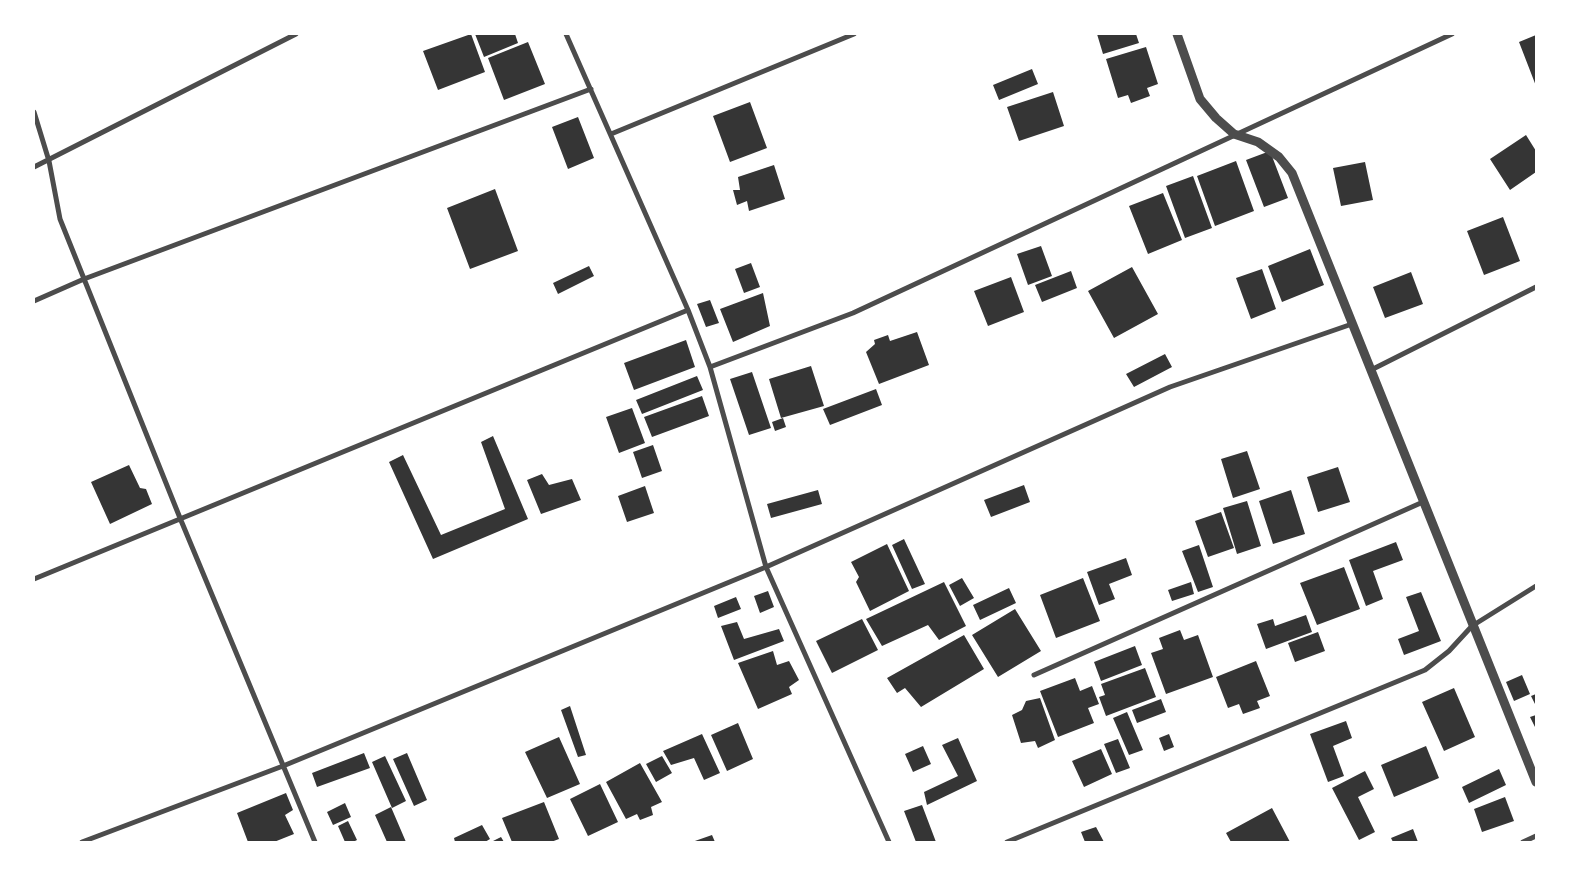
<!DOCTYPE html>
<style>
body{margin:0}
#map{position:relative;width:1570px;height:876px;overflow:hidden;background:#fff;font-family:"Work Sans",sans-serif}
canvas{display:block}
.frame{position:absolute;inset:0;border:35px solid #fff;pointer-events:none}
</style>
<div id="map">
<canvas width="1570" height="876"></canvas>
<div class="frame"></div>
</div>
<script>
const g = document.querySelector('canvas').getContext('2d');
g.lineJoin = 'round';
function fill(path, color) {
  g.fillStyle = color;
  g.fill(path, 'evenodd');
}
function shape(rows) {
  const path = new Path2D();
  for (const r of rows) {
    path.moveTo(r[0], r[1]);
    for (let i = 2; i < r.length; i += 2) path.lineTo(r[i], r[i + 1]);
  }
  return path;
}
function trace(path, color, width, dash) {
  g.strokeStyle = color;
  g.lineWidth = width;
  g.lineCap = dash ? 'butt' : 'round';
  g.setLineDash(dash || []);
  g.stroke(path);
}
fill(shape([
 [471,34,485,72,438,90,423,51],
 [475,34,515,34,518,43,484,57],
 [1097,34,1136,34,1139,43,1103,54],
 [1536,35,1536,86,1519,42],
 [528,42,545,84,504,100,488,58],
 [1146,47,1158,84,1147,88,1150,96,1131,103,1128,95,1118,98,1106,59],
 [1032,69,1038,84,999,100,993,85],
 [1053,92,1064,126,1019,141,1007,107],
 [750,102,767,148,730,162,713,116],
 [578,117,594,158,568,169,552,127],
 [1526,135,1536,151,1536,172,1510,190,1490,159],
 [1270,151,1288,198,1264,207,1246,160],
 [1236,161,1254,211,1215,226,1197,176],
 [1365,162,1373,200,1341,206,1333,168],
 [774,165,785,199,749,211,747,201,737,205,733,190,740,190,738,177],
 [1193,176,1212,228,1185,238,1166,186],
 [495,189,518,251,470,269,447,208],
 [1163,193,1182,240,1148,254,1129,206],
 [1503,217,1520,261,1484,275,1467,231],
 [1041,246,1052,276,1028,285,1017,254],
 [1310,249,1324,285,1282,302,1268,266],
 [751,263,760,287,744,293,735,269],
 [589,266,594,276,558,294,553,283],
 [1132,267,1158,314,1114,338,1088,291],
 [1262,269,1276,309,1251,319,1236,278],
 [1071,271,1077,288,1042,302,1035,285],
 [1411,272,1423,304,1385,318,1373,287],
 [1011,277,1024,312,988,326,974,291],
 [763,293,770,326,733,342,720,309],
 [710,300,719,323,706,327,697,304],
 [917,332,929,365,879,384,866,352,875,344,874,340,888,335,890,341],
 [686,340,695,367,634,390,624,363],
 [1165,354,1172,367,1134,387,1126,374],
 [811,366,824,406,781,418,769,379],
 [752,372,771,428,749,435,730,379],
 [697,376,703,390,642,414,636,400],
 [876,389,882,405,830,425,823,409],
 [702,396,709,416,652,437,644,417],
 [632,408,645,443,619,453,606,417],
 [783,418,786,427,775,431,772,422],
 [493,436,528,519,433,559,389,462,403,455,441,535,505,509,481,442],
 [653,445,662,471,642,478,633,452],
 [1247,451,1260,489,1233,498,1221,459],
 [129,465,140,488,146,489,152,504,110,524,91,482],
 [1338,467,1350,502,1318,512,1307,477],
 [542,474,549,485,572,479,581,500,541,514,527,480],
 [1024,485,1030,502,991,517,984,500],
 [645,486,654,513,627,522,618,496],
 [818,490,822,504,771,518,767,504],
 [1291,490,1305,534,1273,544,1259,501],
 [1247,501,1261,546,1237,554,1223,508],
 [1221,512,1234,548,1208,557,1195,521],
 [904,539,925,584,912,589,892,545],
 [1396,542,1403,560,1373,571,1383,599,1366,606,1349,560],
 [887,544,909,591,870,611,856,582,859,577,851,562],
 [1199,545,1213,587,1198,592,1182,551],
 [1126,558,1132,575,1109,584,1115,599,1099,605,1087,572],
 [1344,567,1360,609,1317,625,1300,583],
 [962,578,974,598,960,606,949,585],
 [1083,578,1100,621,1056,638,1040,595],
 [944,582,966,626,939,640,928,625,882,646,866,619],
 [1191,582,1194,594,1172,601,1168,590],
 [1009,588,1016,603,980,620,973,605],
 [768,591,774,607,760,613,754,596],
 [1421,592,1441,641,1404,655,1398,639,1419,631,1406,597],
 [736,597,741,609,718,618,714,606],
 [1015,609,1041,651,998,677,972,635],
 [1306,615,1312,632,1266,649,1257,624,1273,619,1275,626],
 [862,619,878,650,832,673,816,641],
 [737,622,744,639,779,629,784,641,734,660,721,626],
 [1180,630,1184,640,1198,635,1213,677,1166,694,1151,653,1163,649,1159,638],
 [1318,632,1325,651,1295,662,1288,643],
 [964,635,984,669,921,707,905,688,897,693,887,678],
 [1135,646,1142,665,1101,681,1094,662],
 [773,651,777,665,789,661,799,680,789,687,792,694,758,709,738,663],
 [1256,661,1270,696,1257,701,1260,708,1243,714,1239,704,1228,708,1216,677],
 [1145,668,1156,697,1106,716,1099,697,1105,695,1101,684],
 [1522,675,1530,694,1514,701,1506,682],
 [1075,678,1080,691,1092,686,1099,704,1088,708,1094,723,1058,737,1040,691],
 [1454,688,1475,737,1444,751,1422,702],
 [1536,694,1536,706,1531,696],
 [1040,698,1055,740,1038,748,1035,741,1021,743,1012,715,1022,710,1026,701],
 [1161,699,1166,712,1137,723,1132,710],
 [570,706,586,755,578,757,561,710],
 [1127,712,1143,750,1129,755,1113,718],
 [1536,715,1536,729,1530,717],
 [1346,721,1352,738,1333,746,1344,776,1328,782,1310,734],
 [738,723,753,759,727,771,711,735],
 [702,734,720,773,704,780,694,758,671,765,663,751],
 [1169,734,1174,747,1164,751,1159,738],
 [559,737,580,784,547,798,525,752],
 [958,738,977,781,927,805,924,792,958,776,942,745],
 [1118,739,1130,768,1116,773,1104,744],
 [923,746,931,764,913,772,905,754],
 [1426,746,1439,778,1394,797,1381,765],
 [1101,749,1112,774,1084,787,1072,761],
 [364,753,370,768,317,787,312,773],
 [407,753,427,800,414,806,393,759],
 [385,756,406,801,392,808,372,762],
 [662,756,672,773,656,782,646,764],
 [640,763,662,802,651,807,653,815,640,820,637,814,626,819,606,782],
 [1499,769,1506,785,1469,803,1462,787],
 [1365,771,1374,789,1358,797,1375,832,1359,840,1332,788],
 [600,784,618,822,588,836,570,799],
 [286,793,293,810,285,815,294,834,274,842,248,842,237,813],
 [1505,797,1514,821,1482,832,1474,809],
 [544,802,559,839,551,842,512,842,502,818],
 [345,803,351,817,333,825,327,812],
 [922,805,936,842,916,842,904,811],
 [391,807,406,842,387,842,375,815],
 [1272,808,1290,842,1231,842,1226,833],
 [348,821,357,840,353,842,345,842,338,826],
 [482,825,490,839,485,842,455,842,454,838],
 [1096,827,1104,842,1085,842,1081,832],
 [1413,829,1418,842,1393,842,1391,838],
 [712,835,715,842,692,842],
 [501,837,504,842,491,842]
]), '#353535');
trace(shape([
 [566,34,688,310,710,367,766,567,889,842],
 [34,112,49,161,60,219,180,518,315,842],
 [611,134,854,34],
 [34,167,296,34],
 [34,301,84,279,591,89],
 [710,367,853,313,1452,34],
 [1371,370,1536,287],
 [34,579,688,310],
 [1034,675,1423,502],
 [82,842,283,766,766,567,1170,387,1352,324],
 [1007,842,1425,670,1449,651,1472,626,1536,586],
 [1523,842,1536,836]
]), '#4c4c4c', 5);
trace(shape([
 [1177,34,1200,99,1216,118,1234,134,1258,142,1279,157,1292,173,1536,782]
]), '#4c4c4c', 9);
</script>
